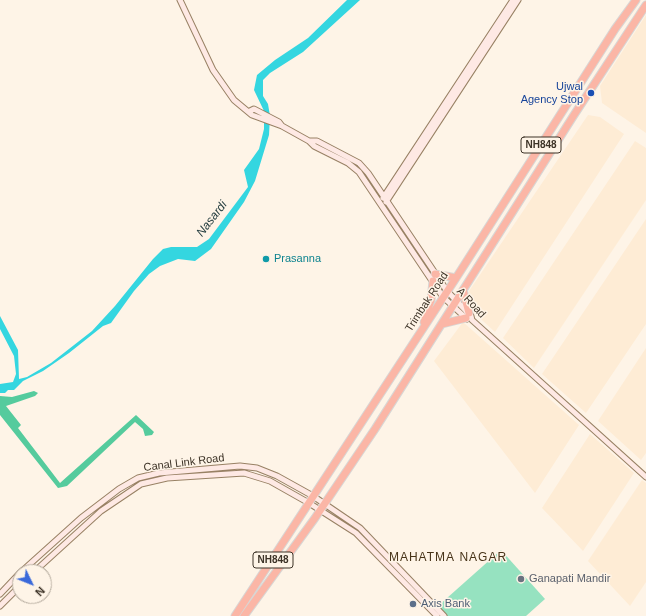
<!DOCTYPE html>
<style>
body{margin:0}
#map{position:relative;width:646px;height:616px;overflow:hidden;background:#fef4e7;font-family:Arial,sans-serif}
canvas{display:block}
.north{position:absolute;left:12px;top:564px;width:40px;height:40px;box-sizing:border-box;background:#fef4e7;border:1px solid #b1a79a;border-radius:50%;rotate:133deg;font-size:11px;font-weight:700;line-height:16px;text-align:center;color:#3d3327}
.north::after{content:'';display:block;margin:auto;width:14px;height:18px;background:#3a69da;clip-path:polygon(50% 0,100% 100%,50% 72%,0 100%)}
</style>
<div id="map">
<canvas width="646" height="616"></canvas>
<div class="north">N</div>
</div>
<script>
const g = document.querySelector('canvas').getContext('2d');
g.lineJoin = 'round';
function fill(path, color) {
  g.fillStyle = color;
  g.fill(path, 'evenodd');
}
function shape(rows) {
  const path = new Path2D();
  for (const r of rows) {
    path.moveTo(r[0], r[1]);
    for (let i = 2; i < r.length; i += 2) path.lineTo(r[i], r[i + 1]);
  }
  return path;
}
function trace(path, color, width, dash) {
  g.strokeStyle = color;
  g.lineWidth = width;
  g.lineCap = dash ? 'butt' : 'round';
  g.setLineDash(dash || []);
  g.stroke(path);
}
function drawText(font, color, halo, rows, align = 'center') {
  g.font = font + ' Arial,sans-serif';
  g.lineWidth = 3;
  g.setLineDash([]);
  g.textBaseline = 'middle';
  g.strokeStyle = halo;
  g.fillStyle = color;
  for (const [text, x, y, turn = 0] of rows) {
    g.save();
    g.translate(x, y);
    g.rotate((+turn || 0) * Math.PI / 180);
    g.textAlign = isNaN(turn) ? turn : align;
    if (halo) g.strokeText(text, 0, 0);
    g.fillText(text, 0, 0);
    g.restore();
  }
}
fill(shape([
 [646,15,646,133,602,103,600,86],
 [588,115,600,117,624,134,495,332,471,310,469,291],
 [635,141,646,148,646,200,534,368,503,338],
 [646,219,646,324,586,413,542,374],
 [463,322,579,425,535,493,434,361],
 [646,348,646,453,641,460,598,421],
 [590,434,634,473,583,551,542,508],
 [642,480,646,483,646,582,630,606,588,561]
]), '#feecd5');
fill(shape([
 [501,550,545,599,526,616,447,616,438,606]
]), '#96e2c0');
fill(shape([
 [34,391,38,393,35,396,6,406,21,425,18,428,60,483,136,415,154,432,152,435,145,436,143,429,135,422,67,486,58,488,0,415,0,396,12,397]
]), '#55cb9d');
fill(shape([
 [347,0,360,0,303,52,270,73,263,80,263,96,268,104,270,116,269,135,255,181,244,202,211,249,195,261,178,259,160,266,149,274,134,291,111,323,103,326,69,353,43,371,23,381,14,390,8,390,5,393,0,393,0,384,13,382,16,374,14,356,0,329,0,316,18,350,19,379,27,377,51,363,92,331,115,306,153,259,163,249,171,247,197,247,209,239,248,187,244,170,259,149,264,129,264,111,254,90,257,75,275,60,308,38]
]), '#34d6e0');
const secondary = shape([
 [180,0,213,70,234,100,252,115,282,126,309,141,317,141,359,163,368,173,447,291,471,316,472,320,646,477],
 [250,111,254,109,279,122,282,126],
 [309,141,314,146,348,163,359,172,443,297,467,319],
 [383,198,513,0],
 [386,202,518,0],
 [21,572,81,518,119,489,138,478,159,473,240,466,257,468,277,476,313,496,360,528,444,616],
 [34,572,101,511,141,484,167,478,244,473,270,481,309,503,356,533,437,616],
 [0,594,20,573],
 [0,606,20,586]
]);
const highway = shape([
 [435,274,456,278],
 [463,290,469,313],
 [424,322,431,300,433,281],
 [442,324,466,318],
 [235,616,456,278,615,29,636,0],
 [244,616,315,518,375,429,574,115,646,5]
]);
trace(secondary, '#988164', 7);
trace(highway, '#d8d6d4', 9);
trace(secondary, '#fee9e4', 5);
trace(highway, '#fbb6a6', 7);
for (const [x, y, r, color] of [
 [591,93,4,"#1a4fb4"],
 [266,259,4,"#0f9aa8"],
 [521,579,4,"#6b7280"],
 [413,604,4,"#5c6f8a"]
]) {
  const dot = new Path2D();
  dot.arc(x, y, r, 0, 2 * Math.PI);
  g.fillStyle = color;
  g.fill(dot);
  trace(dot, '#fef4e7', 1.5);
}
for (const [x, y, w] of [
 [541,145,40],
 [273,560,40]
]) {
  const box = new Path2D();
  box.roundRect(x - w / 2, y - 8, w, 16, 3);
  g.fillStyle = '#fef4e7';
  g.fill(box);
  trace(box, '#3d3327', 1);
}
drawText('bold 10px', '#3d3327', null, [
 ["NH848",541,145],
 ["NH848",273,560]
]);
drawText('11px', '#164399', '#fef4e7', [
 ["Ujwal",583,87],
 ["Agency Stop",583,100]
], 'right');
drawText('11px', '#0d838f', '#fef4e7', [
 ["Prasanna",274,259]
], 'left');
drawText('11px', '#3d3327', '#fef4e7', [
 ["Trimbak Road",427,302,-57],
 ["A Road",471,303,47],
 ["Canal Link Road",184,463,-7]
]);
drawText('11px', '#5b616d', '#fef4e7', [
 ["Ganapati Mandir",529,579]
], 'left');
drawText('11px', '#4e5e75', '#fef4e7', [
 ["Axis Bank",421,604]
], 'left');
drawText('italic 12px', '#243d3f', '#fef4e7', [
 ["Nasardi",212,219,-52]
]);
g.letterSpacing = '1px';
drawText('12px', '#473318', '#fef4e7', [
 ["MAHATMA NAGAR",448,558]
]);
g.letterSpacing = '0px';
</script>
